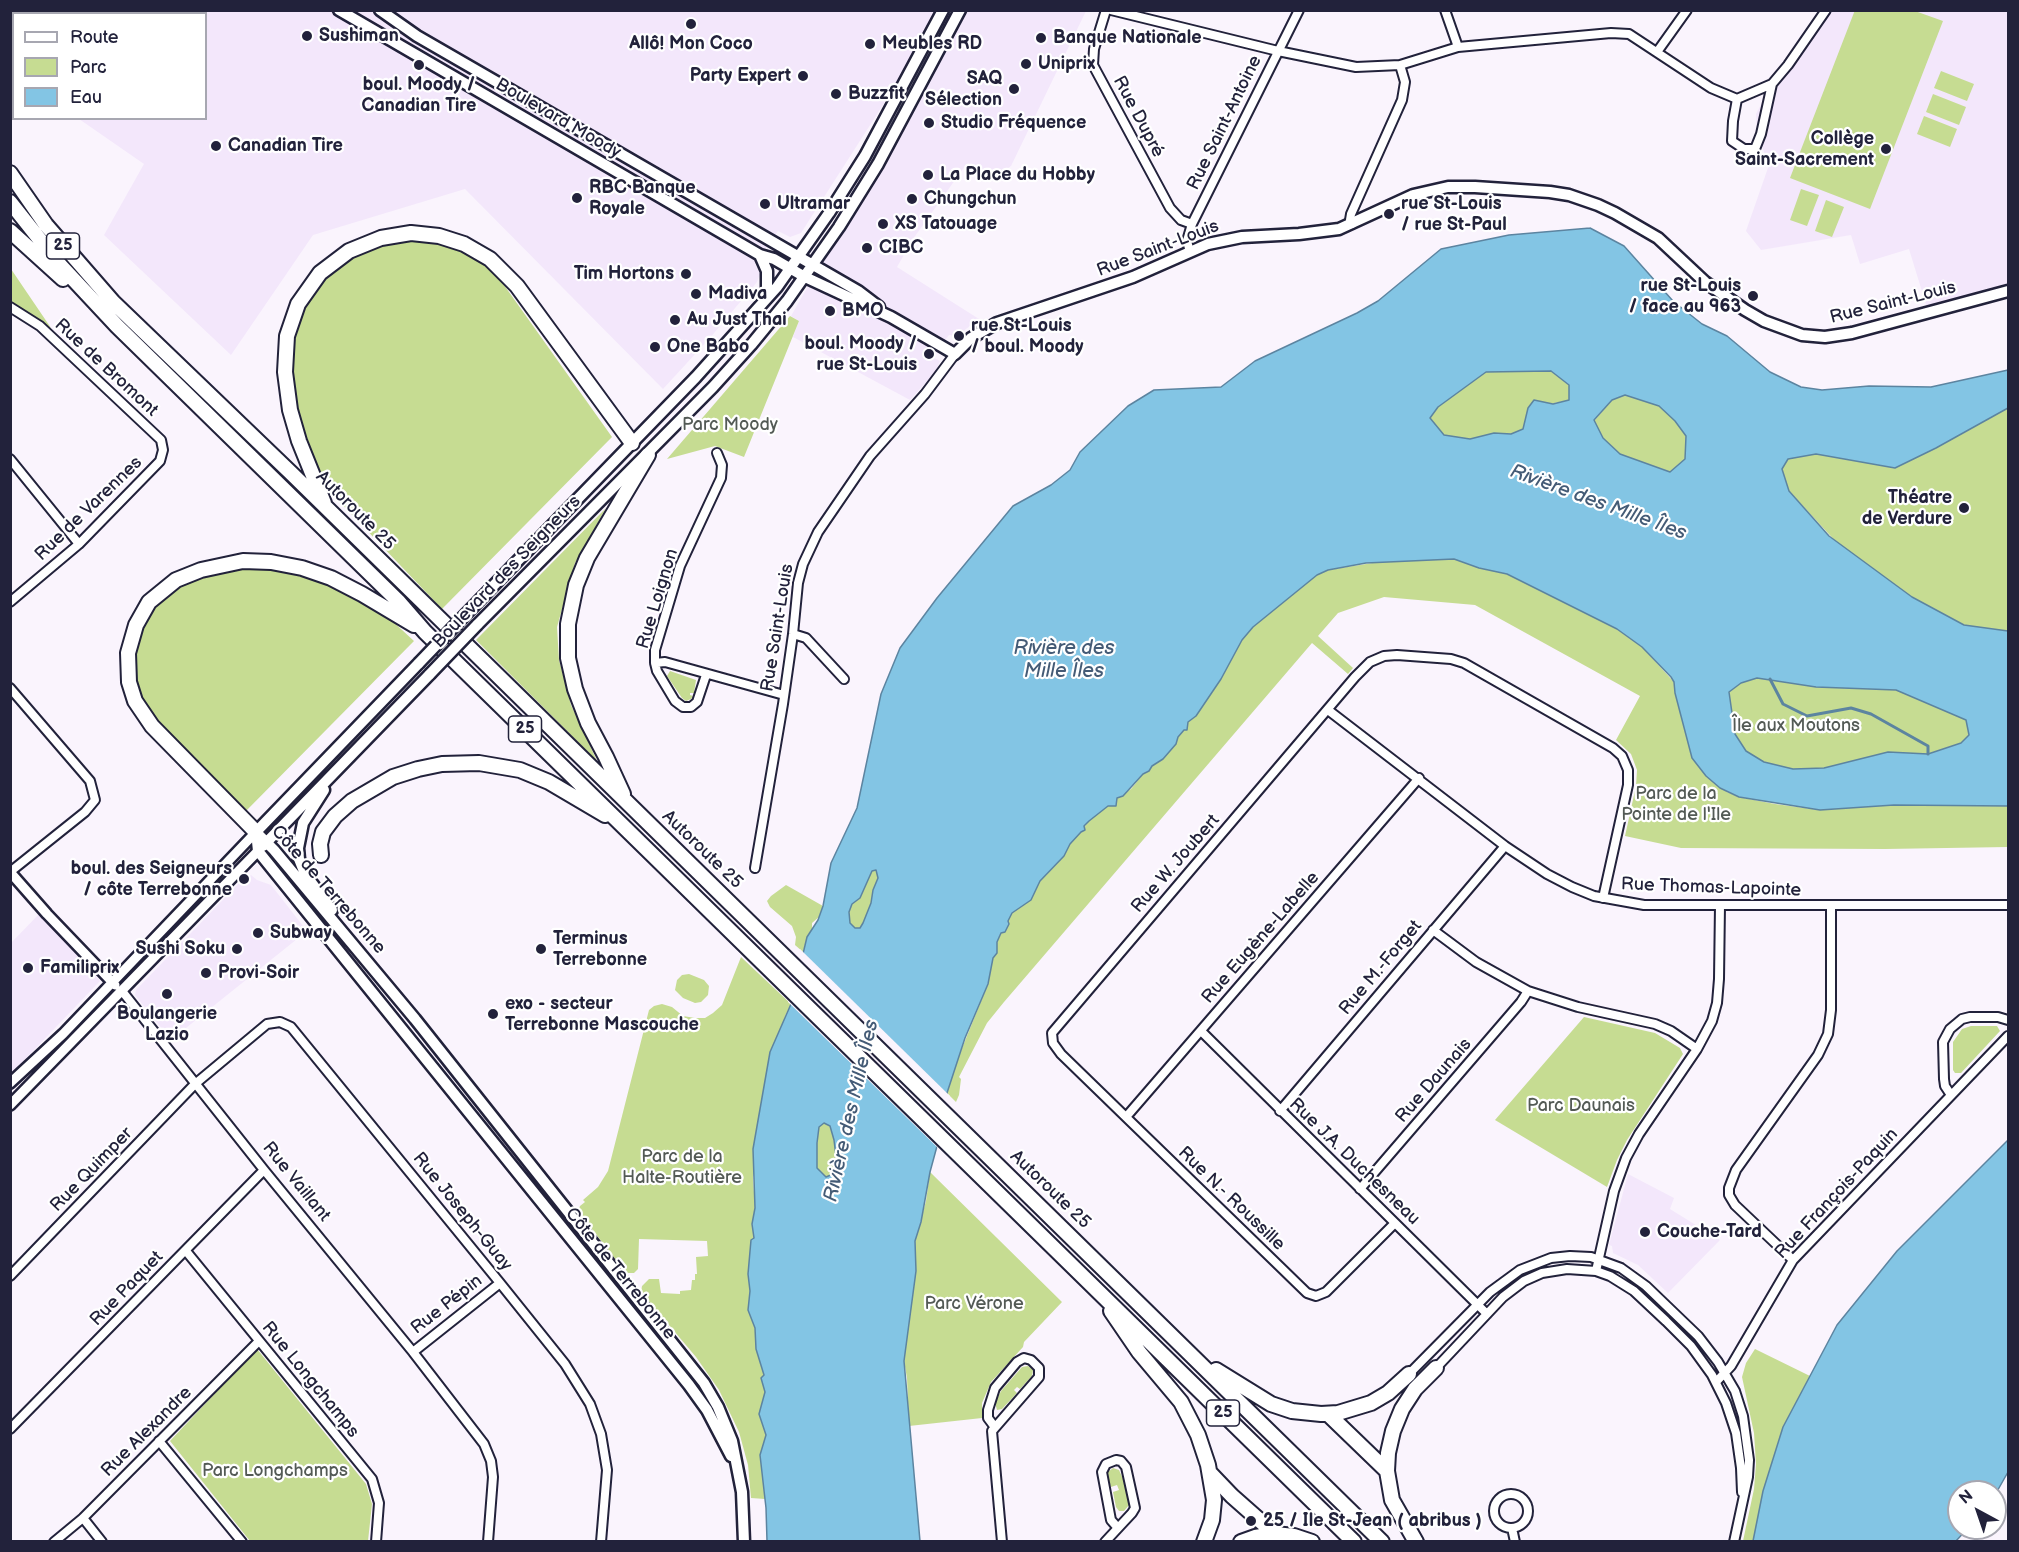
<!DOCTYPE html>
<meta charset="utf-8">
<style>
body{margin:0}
#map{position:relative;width:2019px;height:1552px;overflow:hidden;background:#faf4fd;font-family:"Balsamiq Sans",sans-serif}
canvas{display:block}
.frame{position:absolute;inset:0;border:12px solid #22223b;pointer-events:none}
.legend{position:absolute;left:12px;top:12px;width:195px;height:108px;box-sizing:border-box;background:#fff;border:2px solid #a7a7b1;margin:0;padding:8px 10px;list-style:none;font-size:18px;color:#22223b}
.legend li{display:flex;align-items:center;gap:12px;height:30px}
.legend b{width:30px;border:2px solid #a7a7b1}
.north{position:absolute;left:1947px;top:1480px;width:60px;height:60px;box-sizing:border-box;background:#fff;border:2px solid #a7a7b1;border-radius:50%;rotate:320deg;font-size:16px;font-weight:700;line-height:24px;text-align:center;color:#22223b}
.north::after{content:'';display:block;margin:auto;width:21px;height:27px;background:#22223b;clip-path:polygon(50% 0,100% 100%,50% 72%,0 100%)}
</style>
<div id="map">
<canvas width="2019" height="1552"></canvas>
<div class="frame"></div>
<ul class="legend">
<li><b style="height:8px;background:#fff"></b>Route</li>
<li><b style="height:16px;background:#c6dc92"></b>Parc</li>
<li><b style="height:16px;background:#83c5e4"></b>Eau</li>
</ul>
<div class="north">N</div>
</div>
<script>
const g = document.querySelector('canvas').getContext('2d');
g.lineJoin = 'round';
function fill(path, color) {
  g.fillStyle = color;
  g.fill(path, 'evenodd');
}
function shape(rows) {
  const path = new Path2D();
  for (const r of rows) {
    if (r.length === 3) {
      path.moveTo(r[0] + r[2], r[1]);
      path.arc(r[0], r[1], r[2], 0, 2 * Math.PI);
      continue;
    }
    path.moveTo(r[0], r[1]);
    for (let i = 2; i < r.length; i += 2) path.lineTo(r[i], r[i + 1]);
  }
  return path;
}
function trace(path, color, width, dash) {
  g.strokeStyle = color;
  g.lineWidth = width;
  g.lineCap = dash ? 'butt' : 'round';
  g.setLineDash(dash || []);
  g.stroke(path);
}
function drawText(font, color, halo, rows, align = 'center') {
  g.font = font + ' "Balsamiq Sans",sans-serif';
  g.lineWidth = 4.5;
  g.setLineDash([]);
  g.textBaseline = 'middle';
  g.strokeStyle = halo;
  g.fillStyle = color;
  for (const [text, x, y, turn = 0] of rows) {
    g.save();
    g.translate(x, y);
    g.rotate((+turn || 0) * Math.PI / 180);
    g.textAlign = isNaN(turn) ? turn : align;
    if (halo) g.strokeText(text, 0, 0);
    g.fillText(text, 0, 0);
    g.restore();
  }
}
fill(shape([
 [11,11,943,11,801,233,790,237,778,231,755,264,760,274,757,282,709,339,663,389,465,189,313,235,231,355,104,235,144,164,79,119,206,118,206,14,14,14,13,72,11,70],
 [961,11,1086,11,1011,166,996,177,965,166,913,239,897,267,979,319,957,336,949,335,932,357,940,361,936,371,910,400,793,337,799,321,791,316,878,164],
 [1826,11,2008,11,2008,288,1928,311,1909,249,1860,264,1851,235,1761,250,1746,231,1769,165,1757,133,1756,114,1772,84],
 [251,875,257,880,271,885,307,931,171,1040,135,995,136,990,243,879,245,881],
 [41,912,100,981,11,1074,11,943],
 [1628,1174,1674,1198,1670,1209,1720,1240,1668,1293,1638,1265,1613,1253,1612,1246,1609,1245]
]), '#f3e7fb');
fill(shape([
 [1855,10,1915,11,1943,21,1870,209,1790,178],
 [1941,71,1974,84,1967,101,1934,88],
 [1933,94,1966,107,1959,125,1926,112],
 [1924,116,1957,129,1950,147,1917,134],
 [1801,189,1819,195,1807,226,1790,220],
 [1826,200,1844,207,1832,237,1815,231],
 [401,240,429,240,455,246,478,259,499,278,612,437,442,609,335,497,316,464,301,423,292,384,293,350,299,322,308,303,326,278,347,261,372,247],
 [11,269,51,328,11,303],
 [790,316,799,321,744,457,715,446,667,459],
 [1551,371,1569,385,1570,400,1528,408,1523,430,1511,434,1494,433,1470,439,1444,435,1430,418,1438,406,1486,372],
 [1625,395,1659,406,1675,421,1686,436,1685,459,1670,472,1620,454,1603,438,1594,421,1612,400],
 [2008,408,2008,631,1964,625,1912,597,1838,544,1789,491,1782,469,1788,459,1816,454,1895,468,1936,448],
 [606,508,575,563,557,627,559,660,571,705,597,761,476,640],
 [1454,559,1479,568,1507,574,1617,629,1642,647,1674,682,1675,693,1692,758,1706,776,1727,792,1739,797,1775,804,1820,810,1894,805,2008,806,2008,847,1885,849,1681,848,1625,836,1636,786,1637,770,1631,754,1616,740,1640,696,1475,605,1384,597,1338,613,1318,636,1353,668,1348,674,1312,643,1004,1002,987,1023,959,1077,961,1079,959,1095,956,1102,947,1093,956,1063,988,984,993,958,997,953,997,942,1011,913,1031,900,1040,881,1064,856,1070,844,1089,821,1117,798,1131,789,1143,774,1149,771,1152,766,1163,759,1176,744,1178,737,1188,722,1196,716,1221,679,1242,640,1253,627,1293,593,1317,575,1328,570,1385,561],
 [221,569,272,569,322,582,388,617,414,641,244,813,154,717,141,695,135,679,134,656,142,624,150,610,167,593,194,577],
 [670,671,696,680,694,693,690,693,690,695,693,696,691,699,686,701,682,698,667,676],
 [1757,678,1816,687,1896,690,1966,720,1969,735,1961,743,1928,754,1888,752,1824,768,1793,769,1764,762,1746,751,1735,734,1729,692,1741,683],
 [876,870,878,878,873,890,871,903,863,923,860,928,855,928,850,923,849,912,852,904,860,898,872,871],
 [786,885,823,906,819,917,812,923,812,929,807,937,803,952,795,945,796,937,792,926,770,907,767,901,771,896],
 [741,957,791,1004,785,1016,753,1177,755,1208,752,1224,754,1238,748,1274,750,1291,748,1310,755,1328,756,1349,764,1375,761,1378,765,1392,759,1414,766,1435,764,1447,760,1455,765,1499,751,1498,748,1465,739,1432,719,1390,696,1357,641,1292,642,1286,649,1279,659,1279,661,1293,680,1294,680,1291,691,1290,692,1280,695,1280,695,1274,697,1274,696,1257,708,1256,707,1241,639,1239,638,1269,634,1273,626,1273,578,1211,580,1206,585,1202,583,1200,598,1187,608,1171,649,1010,654,1006,662,1004,672,1007,683,1016,695,1018,705,1018,713,1013,722,1005],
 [689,974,704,980,709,986,708,995,701,1002,695,1003,683,998,675,990,677,980,682,975],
 [1584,1017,1655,1033,1680,1048,1683,1054,1627,1140,1617,1160,1607,1187,1495,1120],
 [1971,1026,1997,1026,2000,1031,1961,1073,1955,1073,1953,1070,1953,1042,1962,1029],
 [824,1123,830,1126,834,1140,837,1165,833,1174,826,1177,817,1168,817,1144,819,1127],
 [930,1172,1062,1302,1024,1342,1023,1347,991,1382,982,1403,982,1418,909,1426,907,1378,904,1361,906,1338,916,1271,915,1241,926,1201],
 [257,1349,366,1484,372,1504,368,1541,250,1541,170,1441],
 [1755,1349,1810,1376,1783,1427,1763,1491,1753,1541,1743,1541,1754,1489,1756,1464,1754,1433,1742,1377,1746,1363],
 [1028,1366,1033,1370,1032,1376,1020,1389,1017,1387,1014,1390,1017,1393,1002,1409,997,1410,995,1403,1001,1391,1022,1367],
 [1113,1468,1119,1470,1123,1479,1129,1505,1124,1511,1119,1511,1116,1507,1113,1492,1119,1490,1117,1485,1111,1487,1108,1478,1108,1472]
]), '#c6dc92');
const water = shape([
 [1590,228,1624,246,1673,301,1702,324,1727,336,1770,372,1801,387,1822,390,1869,386,1931,387,2008,370,2008,408,1936,448,1895,468,1816,454,1788,459,1782,469,1789,491,1829,536,1912,597,1964,625,2008,631,2008,806,1894,805,1820,810,1739,797,1720,788,1706,776,1692,758,1675,693,1674,682,1671,677,1642,647,1617,629,1507,574,1479,568,1454,559,1366,563,1328,570,1317,575,1253,627,1242,640,1221,679,1196,716,1188,722,1187,730,1184,730,1178,737,1176,744,1163,759,1152,766,1149,771,1143,774,1123,796,1117,798,1116,806,1108,806,1089,821,1084,826,1085,830,1081,832,1070,844,1064,856,1040,881,1031,900,1012,913,1008,921,1009,924,1005,932,1001,933,997,942,997,953,993,958,988,984,965,1038,947,1093,946,1113,930,1172,921,1222,915,1241,916,1271,904,1361,920,1541,767,1541,766,1508,760,1455,766,1435,759,1414,765,1392,761,1378,764,1375,756,1349,755,1328,748,1310,750,1291,748,1274,751,1240,754,1238,752,1224,755,1208,753,1149,770,1052,791,1004,807,937,818,920,823,906,831,863,857,808,881,694,900,648,937,598,1013,506,1051,485,1070,470,1080,452,1128,406,1154,390,1221,387,1255,361,1357,313,1378,301,1441,249,1509,235,1590,228],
 [1551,371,1569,385,1569,400,1553,404,1534,400,1528,408,1523,429,1511,434,1494,433,1470,439,1444,435,1430,418,1438,407,1486,372,1551,371],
 [1625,395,1659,406,1675,421,1686,436,1685,459,1670,472,1620,454,1603,438,1594,420,1612,400,1625,395],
 [1757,678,1816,687,1896,690,1966,720,1969,735,1961,743,1928,754,1888,752,1824,768,1793,769,1764,762,1746,751,1735,734,1729,692,1741,683,1757,678],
 [876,870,878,878,873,890,871,903,863,923,860,928,855,928,850,923,849,912,852,904,860,898,872,871,876,870],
 [824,1123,830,1126,834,1140,837,1165,833,1174,826,1177,817,1168,817,1143,819,1127,824,1123],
 [2008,1140,2008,1472,1995,1495,1995,1492,1959,1492,1959,1528,1968,1528,1956,1541,1753,1541,1763,1491,1783,1427,1837,1325,1897,1251,2008,1140]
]);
fill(water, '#83c5e4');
trace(water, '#5c84a0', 1.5);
fill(shape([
 [800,949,950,1096,948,1114,940,1150,788,1002]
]), '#faf4fd');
trace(shape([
 [1770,679,1783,704,1807,716,1851,708,1871,714,1928,746,1928,754]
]), '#5c84a0', 3);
const minor = shape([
 [1106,10,1094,49,1093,65,1170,208,1181,220,1192,224],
 [1111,10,1278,51,1356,67,1400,65,1458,47,1611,33,1629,34,1711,88,1737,99,1772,84,1788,65,1826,10],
 [1445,10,1458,47],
 [1657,52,1687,10],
 [1737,99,1733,121,1732,141,1744,149,1755,149,1761,134,1772,84],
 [1352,224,1350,220,1351,214,1402,100,1405,82,1400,65],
 [1190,252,1187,241,1192,224,1299,10],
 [10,307,40,326,161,440,163,450,160,461,79,544,10,602],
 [717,453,722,465,721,478,680,566,655,650,655,663,665,662,784,695],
 [10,459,79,544],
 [793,634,806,638,844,679],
 [655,663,657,671,675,701,683,707,691,707,697,702,706,675],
 [10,688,90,781,95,800,85,812,10,872],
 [1328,710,1505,846,1547,874,1572,887,1594,896,1644,905,2008,905],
 [755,868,783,704,793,634,798,583,803,564,818,532,870,456,925,394,955,354],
 [1433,930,1476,962,1528,991,1578,1007,1655,1024,1671,1031,1697,1049],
 [122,991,264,1170,413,1352,484,1444,491,1461,493,1477,488,1542],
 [1201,1031,1487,1314],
 [1951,1095,1945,1086,1944,1079,1943,1042,1950,1029,1962,1019,1970,1017,1998,1017,2008,1020],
 [1280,1111,1505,846],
 [1126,1117,1419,778],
 [1360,1189,1521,1002,1528,991],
 [1395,1223,1326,1292,1316,1296,1307,1293,1061,1054,1053,1043,1052,1033,1355,677,1370,662,1384,656,1397,655,1451,659,1464,663,1613,748,1622,756,1628,770,1628,785,1603,898],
 [186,1251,372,1479,379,1503,376,1542],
 [1793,1260,1735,1205,1729,1195,1729,1188,1736,1170,1818,1055,1828,1034,1831,1010,1831,905],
 [1596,1271,1614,1191,1626,1158,1639,1134,1697,1049,1712,1021,1717,1003,1719,979,1720,905],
 [10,1276,195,1084,267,1024,280,1022,291,1027,500,1283,565,1364,590,1404,601,1434,607,1470,601,1542],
 [413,1352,500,1283],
 [1436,1368,1503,1297,1524,1281,1542,1273,1567,1269,1596,1271,1610,1276,1634,1291,1666,1321,1691,1346,1712,1375,1726,1403,1736,1433,1741,1468,1742,1492],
 [1409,1374,1490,1292,1520,1270,1551,1258,1570,1256,1591,1257,1621,1268,1646,1286,1698,1336,1718,1362,1735,1391,1743,1416,1749,1460,1748,1477,1734,1542],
 [1716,1382,1731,1366,1793,1260,2008,1036],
 [994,1426,988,1418,988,1410,995,1388,1017,1362,1024,1358,1031,1360,1039,1368,1039,1377,992,1431,1002,1542],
 [10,1429,264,1170],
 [159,1441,242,1542],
 [1511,1511,17],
 [83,1518,102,1542],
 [1512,1528,1515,1542],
 [54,1542,83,1518,258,1342],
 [1105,1542,1118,1528,1132,1513,1135,1508,1126,1467,1121,1461,1116,1460,1106,1464,1102,1472,1111,1520,1118,1528]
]);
const tertiary = shape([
 [10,872,47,914,115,985],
 [10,1083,63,1034,256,832],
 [10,1105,258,851]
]);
const secondary = shape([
 [339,10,760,255,774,259,805,277,891,317,955,354,971,338,997,323,1133,277,1208,244,1242,237,1299,234,1339,229,1413,195,1448,187,1475,187,1550,192,1569,195,1598,205,1615,213,1658,238,1705,282,1745,310,1764,321,1802,335,1825,337,1852,333,2008,291],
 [380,10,417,36,514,92,858,291,879,307],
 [760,255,767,271,767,296],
 [466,614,696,377,777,287,829,213,865,156,943,10],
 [477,625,713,387,751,345,787,301,839,227,878,164,960,10],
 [324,790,303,823,298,848,299,859,305,874,332,910],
 [256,832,274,850,415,1019,704,1383,718,1407,732,1441,742,1492,744,1542],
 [256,832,258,851,689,1385,707,1410,731,1456],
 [256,832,419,663],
 [263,846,430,674]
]);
const motorway = shape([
 [10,173,46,225,113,302,291,473,1382,1542],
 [10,202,60,265,117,326,399,602,425,632,1354,1542],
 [10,231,63,279],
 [324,503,299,441,290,410,285,372,287,336,298,304,320,273,349,251,381,238,411,233,439,236,464,244,490,259,517,286,632,443],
 [623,794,606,757,588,723,575,689,568,658,568,624,576,585,587,558,648,455],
 [256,832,152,726,135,701,129,682,128,653,136,625,149,602,176,580,201,570,243,561,271,562,302,568,331,578,362,594,414,625],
 [321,855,320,844,323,832,335,816,352,801,393,777,418,769,442,764,479,763,520,770,549,782,605,815],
 [1111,1311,1139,1352,1181,1402,1198,1435,1208,1465,1214,1500,1212,1520,1204,1542],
 [1216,1370,1271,1404,1292,1411,1321,1414,1338,1413,1371,1403,1388,1393,1409,1374],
 [1328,1414,1387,1471],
 [1210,1473,1232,1496,1275,1534],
 [1241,1542,1255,1537,1275,1534,1294,1536,1312,1542],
 [1416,1542,1392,1500,1387,1471,1388,1453,1393,1431,1402,1409,1415,1389,1436,1368]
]);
trace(minor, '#22223b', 12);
trace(tertiary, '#22223b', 14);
trace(secondary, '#22223b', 15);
trace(motorway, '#22223b', 18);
trace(minor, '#fff', 8);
trace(tertiary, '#fff', 9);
trace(secondary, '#fff', 10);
trace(motorway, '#fff', 14);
const secondaryBridge = shape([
 [419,663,466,614],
 [430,674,477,625]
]);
trace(secondaryBridge, '#22223b', 15, []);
trace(secondaryBridge, '#fff', 10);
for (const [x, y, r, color] of [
 [691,24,6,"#22223b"],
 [307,36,6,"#22223b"],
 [1041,38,6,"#22223b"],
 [870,44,6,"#22223b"],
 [1026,64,6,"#22223b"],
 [419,65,6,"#22223b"],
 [803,76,6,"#22223b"],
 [1014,89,6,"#22223b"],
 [836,94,6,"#22223b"],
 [929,123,6,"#22223b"],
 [216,146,6,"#22223b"],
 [1886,149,6,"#22223b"],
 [928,175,6,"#22223b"],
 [577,198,6,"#22223b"],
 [912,199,6,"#22223b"],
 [765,204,6,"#22223b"],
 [1389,214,6,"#22223b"],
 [883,224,6,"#22223b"],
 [867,248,6,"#22223b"],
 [686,274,6,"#22223b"],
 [696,294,6,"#22223b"],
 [1753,296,6,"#22223b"],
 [830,311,6,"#22223b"],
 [675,320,6,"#22223b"],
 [959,336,6,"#22223b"],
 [655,347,6,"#22223b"],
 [929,354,6,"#22223b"],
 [1964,508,6,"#22223b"],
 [244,879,6,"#22223b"],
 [258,933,6,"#22223b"],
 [237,949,6,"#22223b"],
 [541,949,6,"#22223b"],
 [28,968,6,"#22223b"],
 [206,973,6,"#22223b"],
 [167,994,6,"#22223b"],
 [493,1014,6,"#22223b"],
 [1645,1232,6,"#22223b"],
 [1251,1521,6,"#22223b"]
]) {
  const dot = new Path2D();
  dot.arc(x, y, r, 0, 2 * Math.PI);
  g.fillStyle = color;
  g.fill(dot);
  trace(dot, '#fff', 2);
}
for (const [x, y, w] of [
 [63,246,33],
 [525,729,33],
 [1223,1413,33]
]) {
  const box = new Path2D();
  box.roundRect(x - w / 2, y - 13, w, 26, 4.5);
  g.fillStyle = '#fff';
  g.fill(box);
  trace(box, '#22223b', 1.5);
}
drawText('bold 16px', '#22223b', null, [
 ["25",63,246],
 ["25",525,729],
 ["25",1223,1413]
]);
drawText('bold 18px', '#22223b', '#fff', [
 ["Sushiman",319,36],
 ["Banque Nationale",1053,38],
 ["Allô! Mon Coco",691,44,"center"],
 ["Meubles RD",882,44],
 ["Uniprix",1038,64],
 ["Party Expert",791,76,"right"],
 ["SAQ",1002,79,"right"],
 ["Sélection",1002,100,"right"],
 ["boul. Moody /",419,85,"center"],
 ["Canadian Tire",419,106,"center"],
 ["Buzzfit",848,94],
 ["Studio Fréquence",941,123],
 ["Collège",1874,139,"right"],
 ["Saint-Sacrement",1874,160,"right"],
 ["Canadian Tire",228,146],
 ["La Place du Hobby",940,175],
 ["RBC Banque",589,188],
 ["Royale",589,209],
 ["Chungchun",924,199],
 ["Ultramar",777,204],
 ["rue St-Louis",1401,204],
 ["/ rue St-Paul",1401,225],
 ["XS Tatouage",895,224],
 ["CIBC",879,248],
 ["Tim Hortons",674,274,"right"],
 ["rue St-Louis",1741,286,"right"],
 ["/ face au 963",1741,307,"right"],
 ["Madiva",708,294],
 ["BMO",842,311],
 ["Au Just Thai",687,320],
 ["rue St-Louis",971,326],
 ["/ boul. Moody",971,347],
 ["boul. Moody /",917,344,"right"],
 ["rue St-Louis",917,365,"right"],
 ["One Babo",667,347],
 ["Théatre",1952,498,"right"],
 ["de Verdure",1952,519,"right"],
 ["boul. des Seigneurs",232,869,"right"],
 ["/ côte Terrebonne",232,890,"right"],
 ["Subway",270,933],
 ["Terminus",553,939],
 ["Terrebonne",553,960],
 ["Sushi Soku",225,949,"right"],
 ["Familiprix",40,968],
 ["Provi-Soir",218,973],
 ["exo - secteur",505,1004],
 ["Terrebonne Mascouche",505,1025],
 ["Boulangerie",167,1014,"center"],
 ["Lazio",167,1035,"center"],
 ["Couche-Tard",1657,1232],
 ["25 / Ile St-Jean ( abribus )",1263,1521]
], 'left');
drawText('18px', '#22223b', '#fff', [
 ["Rue Dupré",1138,117,62],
 ["Boulevard Moody",558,119,30],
 ["Rue Saint-Antoine",1225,123,-64],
 ["Rue Saint-Louis",1158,249,-21],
 ["Rue Saint-Louis",1893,303,-14],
 ["Rue de Bromont",106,368,43],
 ["Rue de Varennes",89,509,-44],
 ["Autoroute 25",355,511,45],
 ["Boulevard des Seigneurs",507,572,-46],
 ["Rue Loignon",658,599,-73],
 ["Rue Saint-Louis",778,628,-81],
 ["Autoroute 25",702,850,44],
 ["Rue W. Joubert",1176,864,-49],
 ["Rue Thomas-Lapointe",1711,888,2],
 ["Côte de Terrebonne",328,890,49],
 ["Rue Eugène-Labelle",1261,938,-49],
 ["Rue M.-Forget",1381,968,-50],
 ["Rue Daunais",1434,1081,-49],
 ["Rue J.A. Duchesneau",1354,1162,44],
 ["Rue Quimper",92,1170,-46],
 ["Rue Vaillant",296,1182,51],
 ["Autoroute 25",1050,1190,44],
 ["Rue François-Paquin",1837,1194,-47],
 ["Rue N.- Roussille",1231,1199,44],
 ["Rue Joseph-Guay",462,1212,51],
 ["Côte de Terrebonne",620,1274,51],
 ["Rue Paquet",127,1289,-46],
 ["Rue Pépin",447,1305,-38],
 ["Rue Longchamps",310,1380,51],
 ["Rue Alexandre",147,1432,-45]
]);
drawText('18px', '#535a55', '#fff', [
 ["Parc Moody",730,425],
 ["Île aux Moutons",1796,726],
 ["Parc de la",1676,794],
 ["Pointe de l'Ile",1676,815],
 ["Parc Daunais",1581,1106],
 ["Parc de la",682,1157],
 ["Halte-Routière",682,1178],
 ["Parc Vérone",974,1304],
 ["Parc Longchamps",275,1471]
]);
drawText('italic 20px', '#445b76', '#fff', [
 ["Rivière des Mille Îles",1598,503,20],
 ["Rivière des",1064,649],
 ["Mille Îles",1064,672],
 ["Rivière des Mille Îles",852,1111,-77]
]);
</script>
